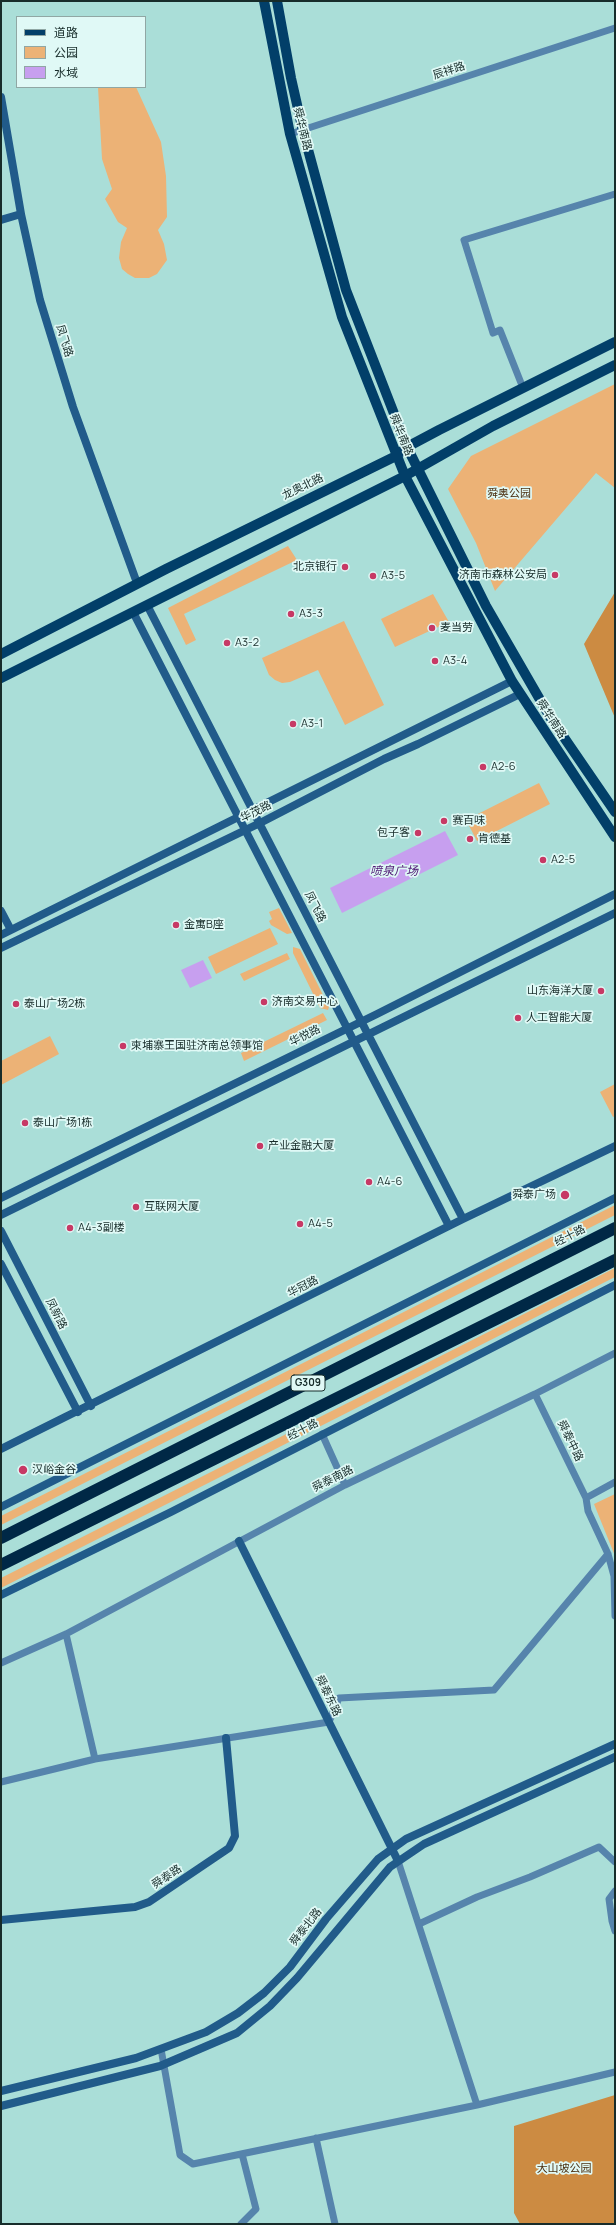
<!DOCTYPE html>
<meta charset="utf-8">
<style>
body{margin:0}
#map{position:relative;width:616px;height:2225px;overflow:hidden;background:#aaded8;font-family:Manrope,"Noto Sans SC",sans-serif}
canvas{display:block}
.frame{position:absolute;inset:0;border:2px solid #172c2a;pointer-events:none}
.legend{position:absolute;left:16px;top:16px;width:130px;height:72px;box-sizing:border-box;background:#e0f9f6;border:1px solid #90a7a4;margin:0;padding:5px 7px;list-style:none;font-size:12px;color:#172c2a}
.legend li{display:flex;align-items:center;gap:8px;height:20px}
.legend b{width:20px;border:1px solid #90a7a4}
</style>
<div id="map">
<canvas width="616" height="2225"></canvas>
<div class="frame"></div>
<ul class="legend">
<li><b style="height:5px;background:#023f69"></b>道路</li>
<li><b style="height:11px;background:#ecb276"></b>公园</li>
<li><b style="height:11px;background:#c79fef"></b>水域</li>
</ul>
</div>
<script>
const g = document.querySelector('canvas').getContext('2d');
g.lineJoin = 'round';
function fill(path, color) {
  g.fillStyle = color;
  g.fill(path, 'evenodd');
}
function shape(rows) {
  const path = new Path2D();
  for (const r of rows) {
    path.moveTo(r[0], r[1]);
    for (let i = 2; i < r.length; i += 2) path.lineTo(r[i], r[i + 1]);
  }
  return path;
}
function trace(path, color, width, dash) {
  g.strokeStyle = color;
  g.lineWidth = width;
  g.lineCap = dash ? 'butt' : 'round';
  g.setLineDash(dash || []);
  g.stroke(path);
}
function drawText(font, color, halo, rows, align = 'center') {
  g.font = font + ' Manrope,"Noto Sans SC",sans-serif';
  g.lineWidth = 3.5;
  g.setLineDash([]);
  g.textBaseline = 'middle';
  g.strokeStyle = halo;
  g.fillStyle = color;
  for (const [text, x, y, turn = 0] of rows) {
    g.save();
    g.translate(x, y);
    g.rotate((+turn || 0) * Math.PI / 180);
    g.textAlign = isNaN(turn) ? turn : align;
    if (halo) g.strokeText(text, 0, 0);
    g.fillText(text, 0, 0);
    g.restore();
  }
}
fill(shape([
 [98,87,136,87,161,142,166,176,167,217,158,230,164,244,167,260,157,274,149,278,135,278,128,274,122,269,119,258,121,242,127,228,118,222,105,199,112,189,102,159],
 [615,384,615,488,596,473,495,591,476,543,448,489,471,456],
 [288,546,297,560,184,614,196,640,186,645,168,608],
 [433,594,449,622,395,647,381,619],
 [344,621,384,705,345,725,318,670,290,682,282,683,275,680,269,675,262,658],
 [539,783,550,804,477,841,466,820],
 [279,908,292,933,287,934,271,925,269,921,272,919,269,912],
 [270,928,278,944,216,974,208,957],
 [293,947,300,949,329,1007,328,1010,320,1008,293,953],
 [287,953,290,959,244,981,240,974],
 [323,1013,327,1020,244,1061,241,1053],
 [50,1036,59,1054,1,1085,1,1061],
 [615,1084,615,1116,613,1117,600,1092],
 [615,1205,615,1215,1,1525,1,1516],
 [615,1268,615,1277,1,1588,1,1578],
 [615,1494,615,1556,594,1504]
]), '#ecb276');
fill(shape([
 [615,592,615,718,584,644],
 [615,2095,615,2224,520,2224,514,2213,514,2126]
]), '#cc8b42');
fill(shape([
 [445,831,458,855,342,913,330,888],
 [203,960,212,978,190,988,181,970]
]), '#c79fef');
trace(shape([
 [290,134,615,28],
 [523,388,500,330,493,333,464,240,615,194],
 [535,1394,586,1498],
 [322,1434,345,1485],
 [615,1482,586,1498,588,1511,608,1554,614,1576,615,1616],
 [66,1634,95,1759,329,1722,339,1698,494,1690,608,1554],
 [1,1663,66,1634,345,1485,535,1394,615,1353],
 [1,1782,95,1759],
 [398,1861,477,2105],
 [615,1891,609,1899,612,1921,615,1931],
 [419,1924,477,1897,530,1877,599,1847,615,1862],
 [161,2049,180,2155,193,2164,477,2105,615,2072],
 [316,2138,335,2224],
 [241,2224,256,2209,242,2154]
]), '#5684ac', 7);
trace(shape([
 [1,97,21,214,40,300,73,407,137,583],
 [1,220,21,214],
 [147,605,463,1219],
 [133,612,449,1226],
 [1,911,11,930],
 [1,935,512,681],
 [1,948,260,823,384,759,418,744,520,694],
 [1,1198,377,1014,615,894],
 [1,1215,615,913],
 [1,1231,91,1406],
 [1,1264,78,1412],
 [1,1449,463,1219,615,1146],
 [1,1507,615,1198],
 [239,1541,398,1861],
 [1,1595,171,1512,615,1285],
 [1,1920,135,1907,149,1902,229,1848,235,1836,226,1738],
 [1,2091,136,2058,206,2032,238,2013,264,1993,290,1967,326,1919,378,1859,406,1839,615,1744],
 [1,2106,160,2066,237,2033,270,2006,297,1978,390,1867,424,1844,615,1757]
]), '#215b8a', 8);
trace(shape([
 [264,1,290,134,342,317,405,476,512,681,615,837],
 [277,1,291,78,303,131,346,290,407,447,486,606,550,717,615,812],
 [1,654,166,569,396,456,407,447,439,430,615,342],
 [1,678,405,476,493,426,615,365]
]), '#023f69', 10);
trace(shape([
 [1,1538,615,1228],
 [1,1565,615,1260]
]), '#002846', 12);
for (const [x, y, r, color] of [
 [345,567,4,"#c73965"],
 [555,575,4,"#c73965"],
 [373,576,4,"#c73965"],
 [291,614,4,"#c73965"],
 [432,628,4,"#c73965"],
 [227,643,4,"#c73965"],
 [435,661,4,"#c73965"],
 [293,724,4,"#c73965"],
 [483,767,4,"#c73965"],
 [444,821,4,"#c73965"],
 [418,833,4,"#c73965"],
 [470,839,4,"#c73965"],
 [543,860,4,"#c73965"],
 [176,925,4,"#c73965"],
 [601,991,4,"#c73965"],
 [264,1002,4,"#c73965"],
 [16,1004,4,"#c73965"],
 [518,1018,4,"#c73965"],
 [123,1046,4,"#c73965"],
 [25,1123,4,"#c73965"],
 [260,1146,4,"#c73965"],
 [369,1182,4,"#c73965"],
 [565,1195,5,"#c73965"],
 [136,1207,4,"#c73965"],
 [300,1224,4,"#c73965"],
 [70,1228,4,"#c73965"],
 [23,1470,5,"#c73965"]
]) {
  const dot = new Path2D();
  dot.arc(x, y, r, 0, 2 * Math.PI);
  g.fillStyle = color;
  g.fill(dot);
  trace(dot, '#e0f9f6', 1.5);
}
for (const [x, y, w] of [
 [308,1383,34]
]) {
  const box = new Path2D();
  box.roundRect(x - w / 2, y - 8, w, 16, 3);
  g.fillStyle = '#e0f9f6';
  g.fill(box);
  trace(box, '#172c2a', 1);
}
drawText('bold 10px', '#172c2a', null, [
 ["G309",308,1383]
]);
drawText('11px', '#172c2a', '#e0f9f6', [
 ["辰祥路",449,71,-18],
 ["舜华南路",302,129,76],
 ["凤飞路",64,341,73],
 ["舜华南路",401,435,68],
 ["龙奥北路",303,487,-26],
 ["舜华南路",551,719,57],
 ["华茂路",256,812,-26],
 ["凤飞路",315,907,63],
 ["华悦路",305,1036,-26],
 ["经十路",570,1236,-27],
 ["华冠路",303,1287,-27],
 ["凤新路",56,1314,63],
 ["经十路",303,1430,-27],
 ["舜泰中路",570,1441,64],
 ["舜泰南路",333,1479,-27],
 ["舜泰东路",328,1696,64],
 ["舜泰路",167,1877,-34],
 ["舜泰北路",306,1927,-52]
]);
drawText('11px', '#4b3011', '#e0f9f6', [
 ["舜奥公园",509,494],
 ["大山坡公园",564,2169]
]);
drawText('11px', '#172c2a', '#e0f9f6', [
 ["北京银行",337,567,"right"],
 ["济南市森林公安局",547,575,"right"],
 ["A3-5",381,576],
 ["A3-3",299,614],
 ["麦当劳",440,628],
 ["A3-2",235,643],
 ["A3-4",443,661],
 ["A3-1",301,724],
 ["A2-6",491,767],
 ["赛百味",452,821],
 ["包子客",410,833,"right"],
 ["肯德基",478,839],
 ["A2-5",551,860],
 ["金寓B座",184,925],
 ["山东海洋大厦",593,991,"right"],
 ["济南交易中心",272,1002],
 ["泰山广场2栋",24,1004],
 ["人工智能大厦",526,1018],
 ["柬埔寨王国驻济南总领事馆",131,1046],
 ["泰山广场1栋",33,1123],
 ["产业金融大厦",268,1146],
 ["A4-6",377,1182],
 ["舜泰广场",556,1195,"right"],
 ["互联网大厦",144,1207],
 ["A4-5",308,1224],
 ["A4-3副楼",78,1228],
 ["汉峪金谷",32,1470]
], 'left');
drawText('italic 12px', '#4f1975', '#e0f9f6', [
 ["喷泉广场",394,872]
]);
</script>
